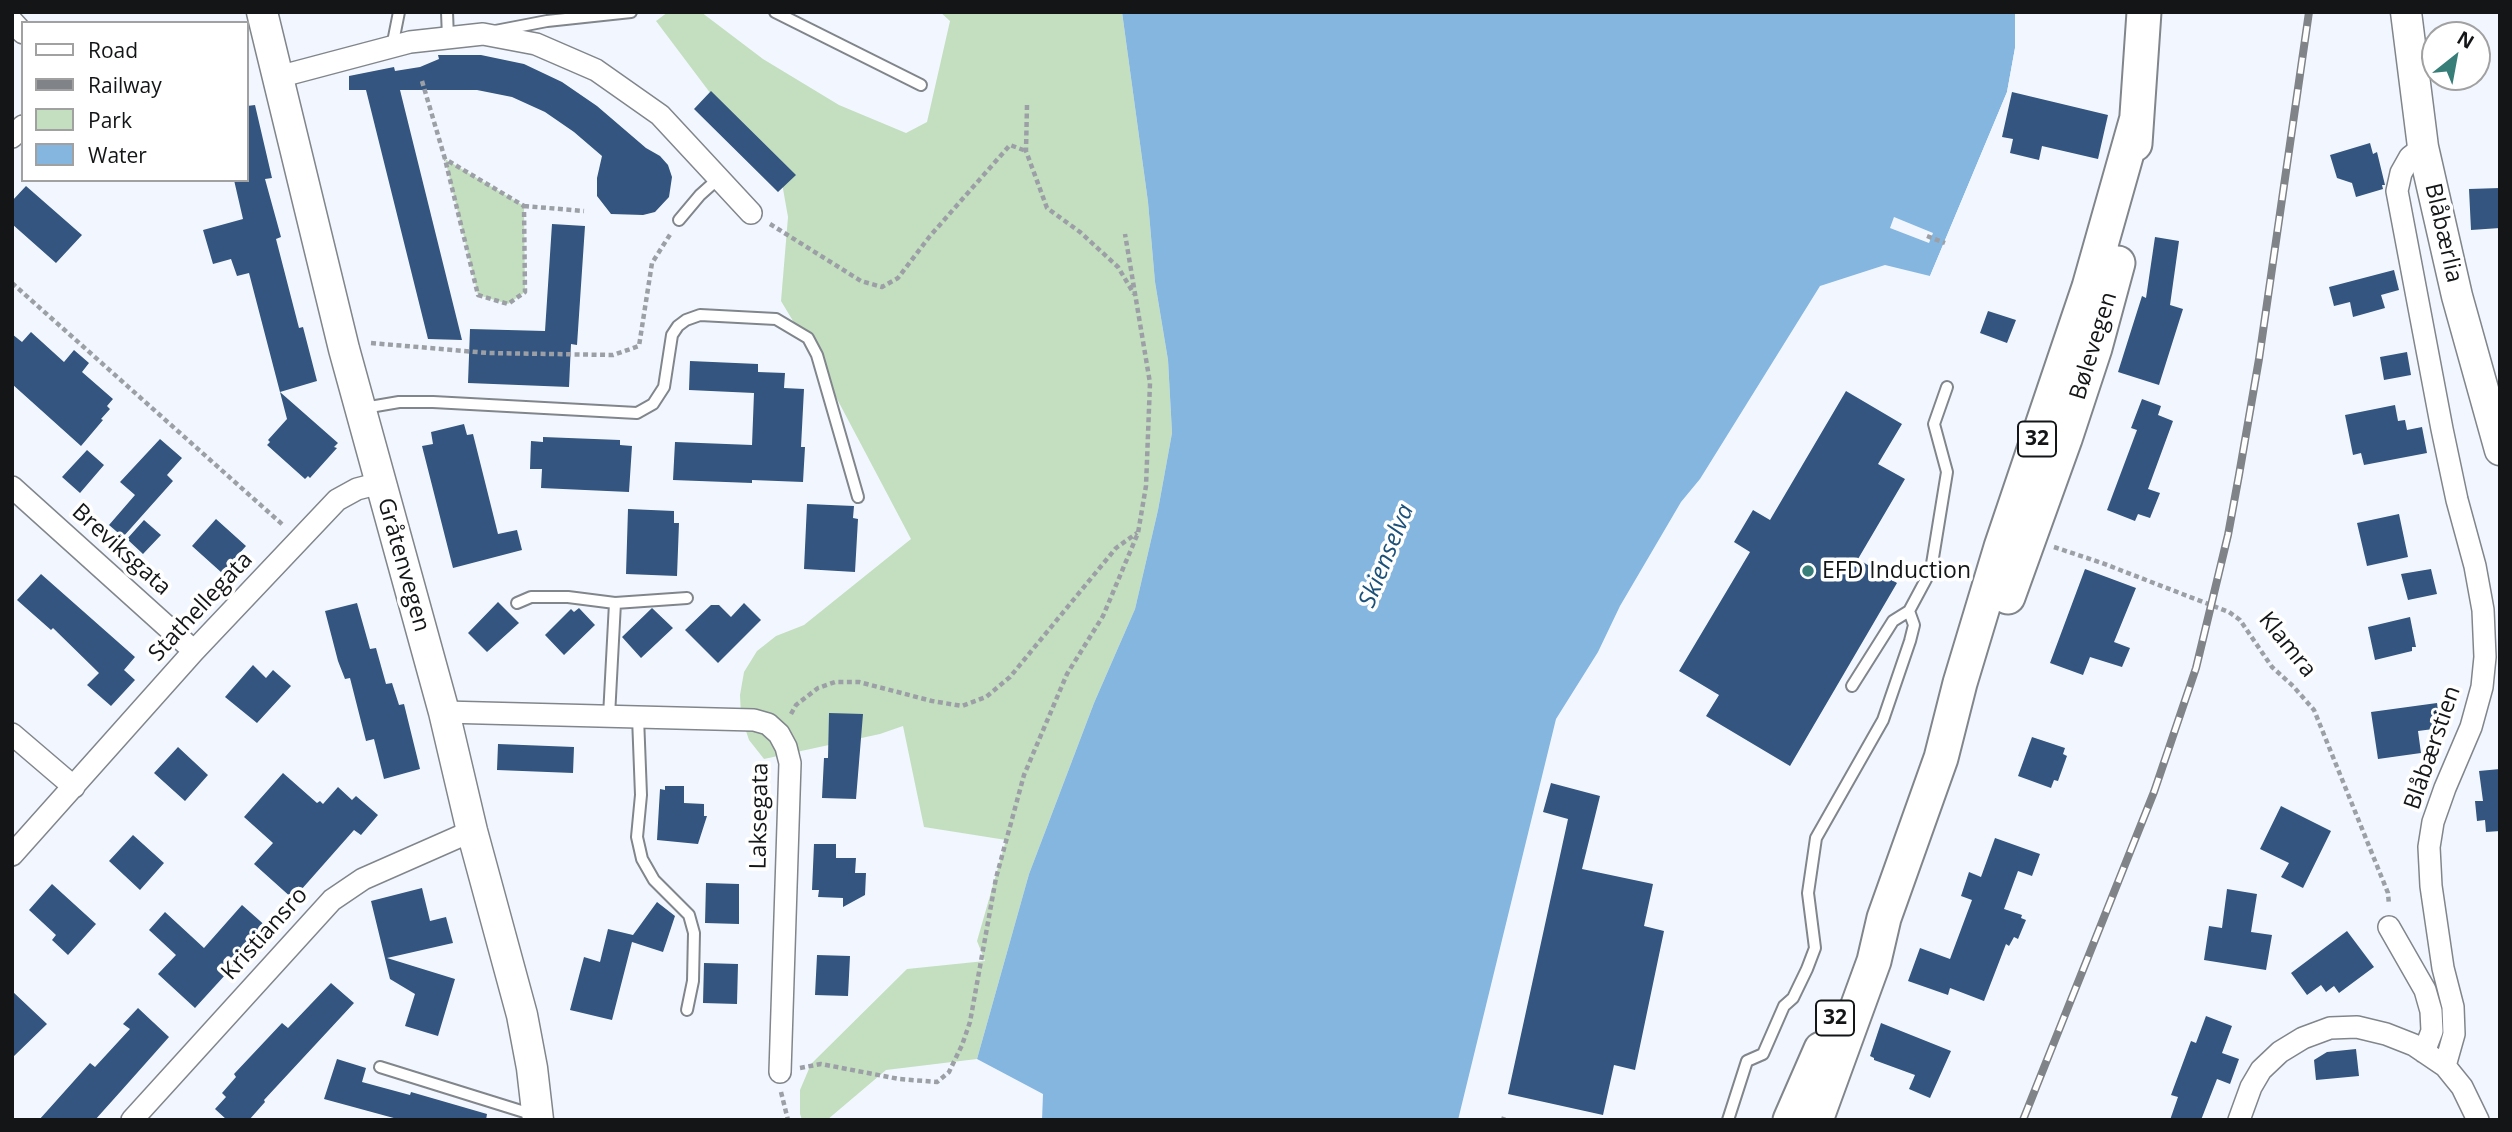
<!DOCTYPE html>
<meta charset="utf-8">
<style>
body{margin:0}
#map{position:relative;width:2512px;height:1132px;overflow:hidden;background:#f2f7ff;font-family:"Open Sans",sans-serif}
canvas{display:block}
.frame{position:absolute;inset:0;border:14px solid #131517;pointer-events:none}
.legend{position:absolute;left:21px;top:21px;width:228px;height:161px;box-sizing:border-box;background:#fff;border:2px solid #a1a1a2;margin:0;padding:9px 12px;list-style:none;font-size:21px;color:#131517}
.legend li{display:flex;align-items:center;gap:14px;height:35px}
.legend b{width:35px;border:2px solid #a1a1a2}
.north{position:absolute;left:2421px;top:21px;width:70px;height:70px;box-sizing:border-box;background:#fff;border:2px solid #a1a1a2;border-radius:50%;rotate:31deg;font-size:19px;font-weight:700;line-height:28px;text-align:center;color:#131517}
.north::after{content:'';display:block;margin:auto;width:24px;height:32px;background:#377e79;clip-path:polygon(50% 0,100% 100%,50% 72%,0 100%)}
</style>
<div id="map">
<canvas width="2512" height="1132"></canvas>
<div class="frame"></div>
<ul class="legend">
<li><b style="height:9px;background:#fff"></b>Road</li>
<li><b style="height:9px;background:#808388"></b>Railway</li>
<li><b style="height:19px;background:#c4dfc0"></b>Park</li>
<li><b style="height:19px;background:#85b6e0"></b>Water</li>
</ul>
<div class="north">N</div>
</div>
<script>
const g = document.querySelector('canvas').getContext('2d');
g.lineJoin = 'round';
function fill(path, color) {
  g.fillStyle = color;
  g.fill(path, 'evenodd');
}
function shape(rows) {
  const path = new Path2D();
  for (const r of rows) {
    path.moveTo(r[0], r[1]);
    for (let i = 2; i < r.length; i += 2) path.lineTo(r[i], r[i + 1]);
  }
  return path;
}
function trace(path, color, width, dash) {
  g.strokeStyle = color;
  g.lineWidth = width;
  g.lineCap = dash ? 'butt' : 'round';
  g.setLineDash(dash || []);
  g.stroke(path);
}
function drawText(font, color, halo, rows, align = 'center') {
  g.font = font + ' "Open Sans",sans-serif';
  g.lineWidth = 7;
  g.setLineDash([]);
  g.textBaseline = 'middle';
  g.strokeStyle = halo;
  g.fillStyle = color;
  for (const [text, x, y, turn = 0] of rows) {
    g.save();
    g.translate(x, y);
    g.rotate((+turn || 0) * Math.PI / 180);
    g.textAlign = isNaN(turn) ? turn : align;
    if (halo) g.strokeText(text, 0, 0);
    g.fillText(text, 0, 0);
    g.restore();
  }
}
fill(shape([
 [668,12,701,12,763,59,839,105,906,133,927,122,950,21,940,12,1122,12,1148,202,1155,282,1168,360,1172,433,1158,510,1135,609,1094,703,1029,874,977,1059,886,1070,827,1120,802,1120,800,1114,800,1090,811,1064,907,969,985,961,977,941,1006,840,924,827,903,726,880,734,764,759,749,740,741,716,740,695,744,672,757,651,776,636,804,625,911,539,817,361,781,301,788,217,780,172,723,110,656,21],
 [445,159,524,206,525,292,508,304,478,295]
]), '#c4dfc0');
fill(shape([
 [1122,12,2015,12,2015,48,2007,92,1930,276,1885,265,1820,286,1700,479,1681,502,1620,606,1598,652,1556,719,1458,1120,1042,1120,1043,1094,977,1059,1029,874,1094,703,1135,609,1158,510,1172,433,1168,360,1155,282,1148,202]
]), '#85b6e0');
fill(shape([
 [2015,12,2018,12,2018,49,2011,93,1933,278,1930,276,2007,92,2015,48],
 [1894,217,1933,233,1929,243,1890,228]
]), '#f2f7ff');
fill(shape([
 [438,55,481,55,524,64,562,82,597,106,646,148,660,156,668,165,672,177,669,197,655,212,643,215,611,214,597,196,597,178,602,156,574,132,545,112,512,97,477,90,400,90,462,340,428,339,366,90,349,90,349,76,394,67,395,71,420,67,439,59],
 [711,91,796,175,778,192,694,109],
 [2012,92,2108,115,2098,159,2042,146,2039,160,2010,153,2013,139,2002,137],
 [255,105,272,178,265,179,281,237,276,239,299,328,303,327,317,381,280,392,338,443,334,447,337,448,310,478,308,476,305,479,267,445,270,442,268,440,287,419,249,273,237,276,231,259,213,264,203,230,243,219,234,180,247,180,247,106],
 [2370,143,2373,154,2377,152,2385,185,2382,185,2383,189,2356,197,2352,183,2337,178,2330,155],
 [26,186,82,235,56,263,12,224,12,201],
 [2500,188,2500,228,2471,230,2469,189],
 [552,224,585,226,577,345,571,344,569,387,468,383,470,329,545,331],
 [2155,237,2179,241,2170,305,2183,309,2159,385,2118,372,2142,296,2146,298],
 [2394,270,2399,290,2381,295,2385,308,2353,317,2350,302,2334,306,2329,287],
 [1988,311,2016,320,2007,343,1980,333],
 [31,332,64,362,74,350,89,363,82,372,113,399,107,406,110,409,101,419,103,420,81,446,12,384,12,334,22,342],
 [2407,352,2411,375,2384,380,2380,357],
 [690,361,758,364,758,372,785,373,784,388,804,389,801,447,805,447,803,482,752,480,752,483,673,480,675,442,752,445,754,393,689,390],
 [1846,391,1902,424,1878,464,1905,479,1858,559,1897,583,1790,766,1706,716,1719,695,1679,671,1750,552,1734,542,1753,510,1770,520],
 [2142,399,2161,406,2158,415,2173,421,2148,489,2160,493,2150,518,2138,514,2135,521,2107,510,2137,430,2131,428],
 [2395,405,2398,421,2405,420,2407,430,2422,427,2427,453,2364,465,2361,453,2353,455,2345,415],
 [464,424,467,435,473,434,498,534,517,530,522,550,453,568,422,446,433,444,431,432],
 [543,437,620,440,620,445,632,446,629,492,541,488,542,469,530,469,531,441,543,442],
 [160,439,182,458,167,475,173,481,123,537,109,525,135,495,120,482],
 [87,450,104,465,80,493,62,477],
 [807,504,854,506,853,518,858,519,855,572,804,569],
 [628,509,674,511,674,523,679,523,677,576,626,574],
 [2399,514,2408,557,2367,566,2357,523],
 [216,519,246,546,222,573,192,546],
 [144,520,161,535,143,554,127,539],
 [2085,569,2136,588,2114,642,2130,648,2122,667,2090,657,2083,675,2050,663],
 [2431,569,2437,594,2408,600,2401,574],
 [41,574,135,657,124,670,135,680,111,706,87,685,99,673,53,628,51,630,17,600],
 [498,602,519,623,487,652,468,633],
 [357,603,370,649,376,648,386,684,392,683,399,705,404,704,420,769,384,779,374,739,366,741,350,678,345,679,338,661,325,611],
 [744,603,761,620,718,663,685,630,711,605,719,605,731,617],
 [579,608,595,625,564,655,545,635,571,609,574,612],
 [652,608,673,628,641,658,622,637],
 [2410,617,2416,647,2412,647,2412,651,2375,660,2368,627],
 [253,665,266,678,273,670,291,686,257,723,225,697],
 [2437,703,2441,728,2418,731,2421,753,2378,759,2371,712],
 [829,713,863,714,856,799,822,798,824,758,828,758],
 [2032,737,2065,748,2063,754,2067,756,2058,781,2054,780,2051,788,2018,776],
 [498,744,574,747,573,773,497,770],
 [178,747,208,775,185,801,154,773],
 [2500,769,2500,831,2486,832,2485,820,2477,821,2475,801,2483,801,2479,771],
 [283,773,317,803,320,801,323,804,338,787,352,800,356,796,378,815,361,835,354,830,293,899,254,864,273,843,244,817],
 [1551,783,1600,796,1582,869,1653,884,1644,926,1664,931,1635,1070,1614,1065,1603,1115,1508,1094,1568,819,1543,812],
 [665,786,684,786,684,803,704,804,704,816,707,816,698,844,657,840,660,789,665,790],
 [2281,806,2331,831,2303,888,2281,877,2289,863,2260,849],
 [133,835,164,863,140,890,109,861],
 [1995,838,2040,854,2032,876,2018,871,2004,909,2022,915,2021,918,2026,920,2018,939,2014,937,2009,946,2006,944,1984,1001,1950,988,1948,995,1908,981,1920,948,1950,959,1972,900,1961,896,1969,872,1981,877],
 [814,844,836,844,836,858,856,858,855,873,866,873,865,895,843,907,843,898,818,897,819,890,812,890],
 [706,883,739,884,739,924,705,923],
 [52,884,96,924,68,955,52,940,56,935,29,910],
 [422,888,430,921,446,917,453,943,387,958,455,979,438,1036,405,1026,415,994,390,979,371,901],
 [2227,889,2257,894,2251,932,2272,935,2266,970,2204,960,2209,926,2222,928],
 [657,902,675,916,663,952,632,942,612,1020,570,1010,584,957,600,962,608,929,633,935],
 [242,905,268,928,195,1008,158,974,176,955,149,930,165,912,204,948],
 [2347,931,2374,967,2339,993,2334,986,2326,992,2321,985,2307,995,2291,973],
 [817,955,850,956,848,996,815,995],
 [704,963,738,964,737,1004,703,1003],
 [331,983,354,1003,264,1100,265,1102,249,1120,227,1120,215,1109,226,1097,222,1093,236,1077,234,1074,282,1023,288,1028],
 [12,991,47,1024,12,1058],
 [138,1008,169,1037,121,1091,95,1120,39,1120,90,1063,95,1067,130,1029,123,1024],
 [2206,1016,2232,1026,2222,1053,2239,1059,2230,1084,2217,1079,2201,1120,2170,1120,2178,1097,2171,1095,2191,1041,2196,1043],
 [1881,1023,1951,1051,1930,1098,1909,1089,1915,1075,1874,1060,1874,1058,1870,1056],
 [2356,1049,2359,1076,2316,1080,2314,1060,2327,1052],
 [337,1059,366,1068,362,1082,410,1095,411,1092,487,1114,486,1120,401,1120,324,1099]
]), '#33557f');
const lane = shape([
 [447,12,448,38],
 [775,12,921,85],
 [495,31,547,21,631,12],
 [392,47,399,12],
 [679,220,700,195,719,178],
 [364,408,399,402,433,402,637,413,653,404,664,387,672,335,678,326,686,320,700,315,776,319,808,338,817,355,858,497],
 [517,603,531,597,568,597,615,603,687,598],
 [1852,686,1893,621,1909,611,1931,570,1947,472,1934,424,1947,387],
 [609,716,615,603],
 [638,717,641,795,637,837,642,859,654,880,689,915,694,933,693,981,687,1010],
 [380,1067,534,1115],
 [1728,1120,1747,1061,1763,1054,1784,1006,1793,998,1807,969,1815,948,1808,893,1816,838,1883,720,1910,641,1914,625,1909,611]
]);
const street = shape([
 [12,21,23,33],
 [278,77,410,42,483,34,536,44,596,70,660,115,751,213],
 [12,137,23,126],
 [2423,147,2410,157,2401,173,2397,191,2442,429,2457,500,2475,566,2483,610,2485,657,2482,687,2471,727,2445,788,2433,822,2429,847,2431,886,2443,968,2453,1007,2454,1034,2445,1066,2462,1087,2478,1120],
 [12,487,194,651],
 [444,712,754,720,768,724,779,734,786,747,790,763,780,1072],
 [12,734,74,787],
 [12,855,194,651,337,500,357,489,380,483],
 [2389,927,2425,990,2431,1011,2432,1031,2424,1052],
 [132,1120,332,900,363,879,472,831],
 [2239,1120,2251,1087,2261,1070,2280,1052,2303,1038,2330,1028,2357,1027,2386,1034,2414,1045,2445,1066]
]);
const secondary = shape([
 [262,12,344,349,444,712,472,831,522,1015,532,1068,538,1120],
 [2406,12,2423,147,2457,296,2500,450]
]);
const primary = shape([
 [2135,144,2144,12],
 [2008,597,2065,439,2095,348,2118,263],
 [1790,1120,1821,1049],
 [1816,1120,1874,961,1884,918,1941,758,1960,683,2001,547,2089,287,2136,121]
]);
trace(lane, '#81868c', 14);
trace(street, '#81868c', 24);
trace(secondary, '#81868c', 33);
trace(primary, '#81868c', 37);
trace(shape([
 [422,81,445,159,478,295,508,304,525,292,524,206,445,159],
 [1027,105,1026,151,1047,208,1080,232,1118,267,1134,294],
 [524,206,584,211],
 [770,224,861,281,882,287,898,278,930,236,1010,145,1026,151],
 [1927,236,1945,243],
 [12,283,283,525],
 [371,343,488,353,613,355,639,346,652,263,671,233],
 [2054,547,2102,563,2229,612,2240,620,2272,667,2293,686,2314,710,2388,893,2389,905],
 [791,714,796,705,818,688,835,682,859,682,932,701,962,706,986,697,1010,677,1116,548,1137,533],
 [800,1068,821,1064,899,1079,937,1082,949,1072,962,1045,970,1022,996,878,1024,775,1067,674,1103,616,1138,533,1146,486,1150,383,1125,234],
 [781,1092,788,1120],
 [1503,1120,1504,1117]
]), '#9ca0a6', 4.5, [5, 3.5]);
trace(lane, '#fff', 10);
trace(street, '#fff', 21);
trace(secondary, '#fff', 30);
trace(primary, '#fff', 33);
const rail = shape([
 [2023,1120,2154,792,2196,668,2228,535,2239,475,2259,359,2309,12]
]);
trace(rail, '#808388', 8);
trace(rail, '#fff', 5, [16]);
for (const [x, y, r, color] of [
 [1808,571,7,"#377e79"]
]) {
  const dot = new Path2D();
  dot.arc(x, y, r, 0, 2 * Math.PI);
  g.fillStyle = color;
  g.fill(dot);
  trace(dot, '#fff', 2.5);
}
for (const [x, y, w] of [
 [2037,439,38],
 [1835,1018,38]
]) {
  const box = new Path2D();
  box.roundRect(x - w / 2, y - 17.5, w, 35, 5);
  g.fillStyle = '#fff';
  g.fill(box);
  trace(box, '#131517', 2);
}
drawText('bold 21px', '#131517', null, [
 ["32",2037,439],
 ["32",1835,1018]
]);
drawText('23px', '#131517', '#fff', [
 ["Blåbærlia",2443,233,77],
 ["Bølevegen",2094,346,-73],
 ["Breviksgata",121,550,42],
 ["Gråtenvegen",403,565,74],
 ["Stathellegata",201,607,-47],
 ["Klamra",2287,645,51],
 ["Blåbærstien",2433,748,-71],
 ["Laksegata",760,816,-89],
 ["Kristiansro",265,934,-48]
]);
drawText('23px', '#131517', '#fff', [
 ["EFD Induction",1822,571]
], 'left');
drawText('italic 24px', '#1b5079', '#fff', [
 ["Skienselva",1387,556,-68]
]);
</script>
